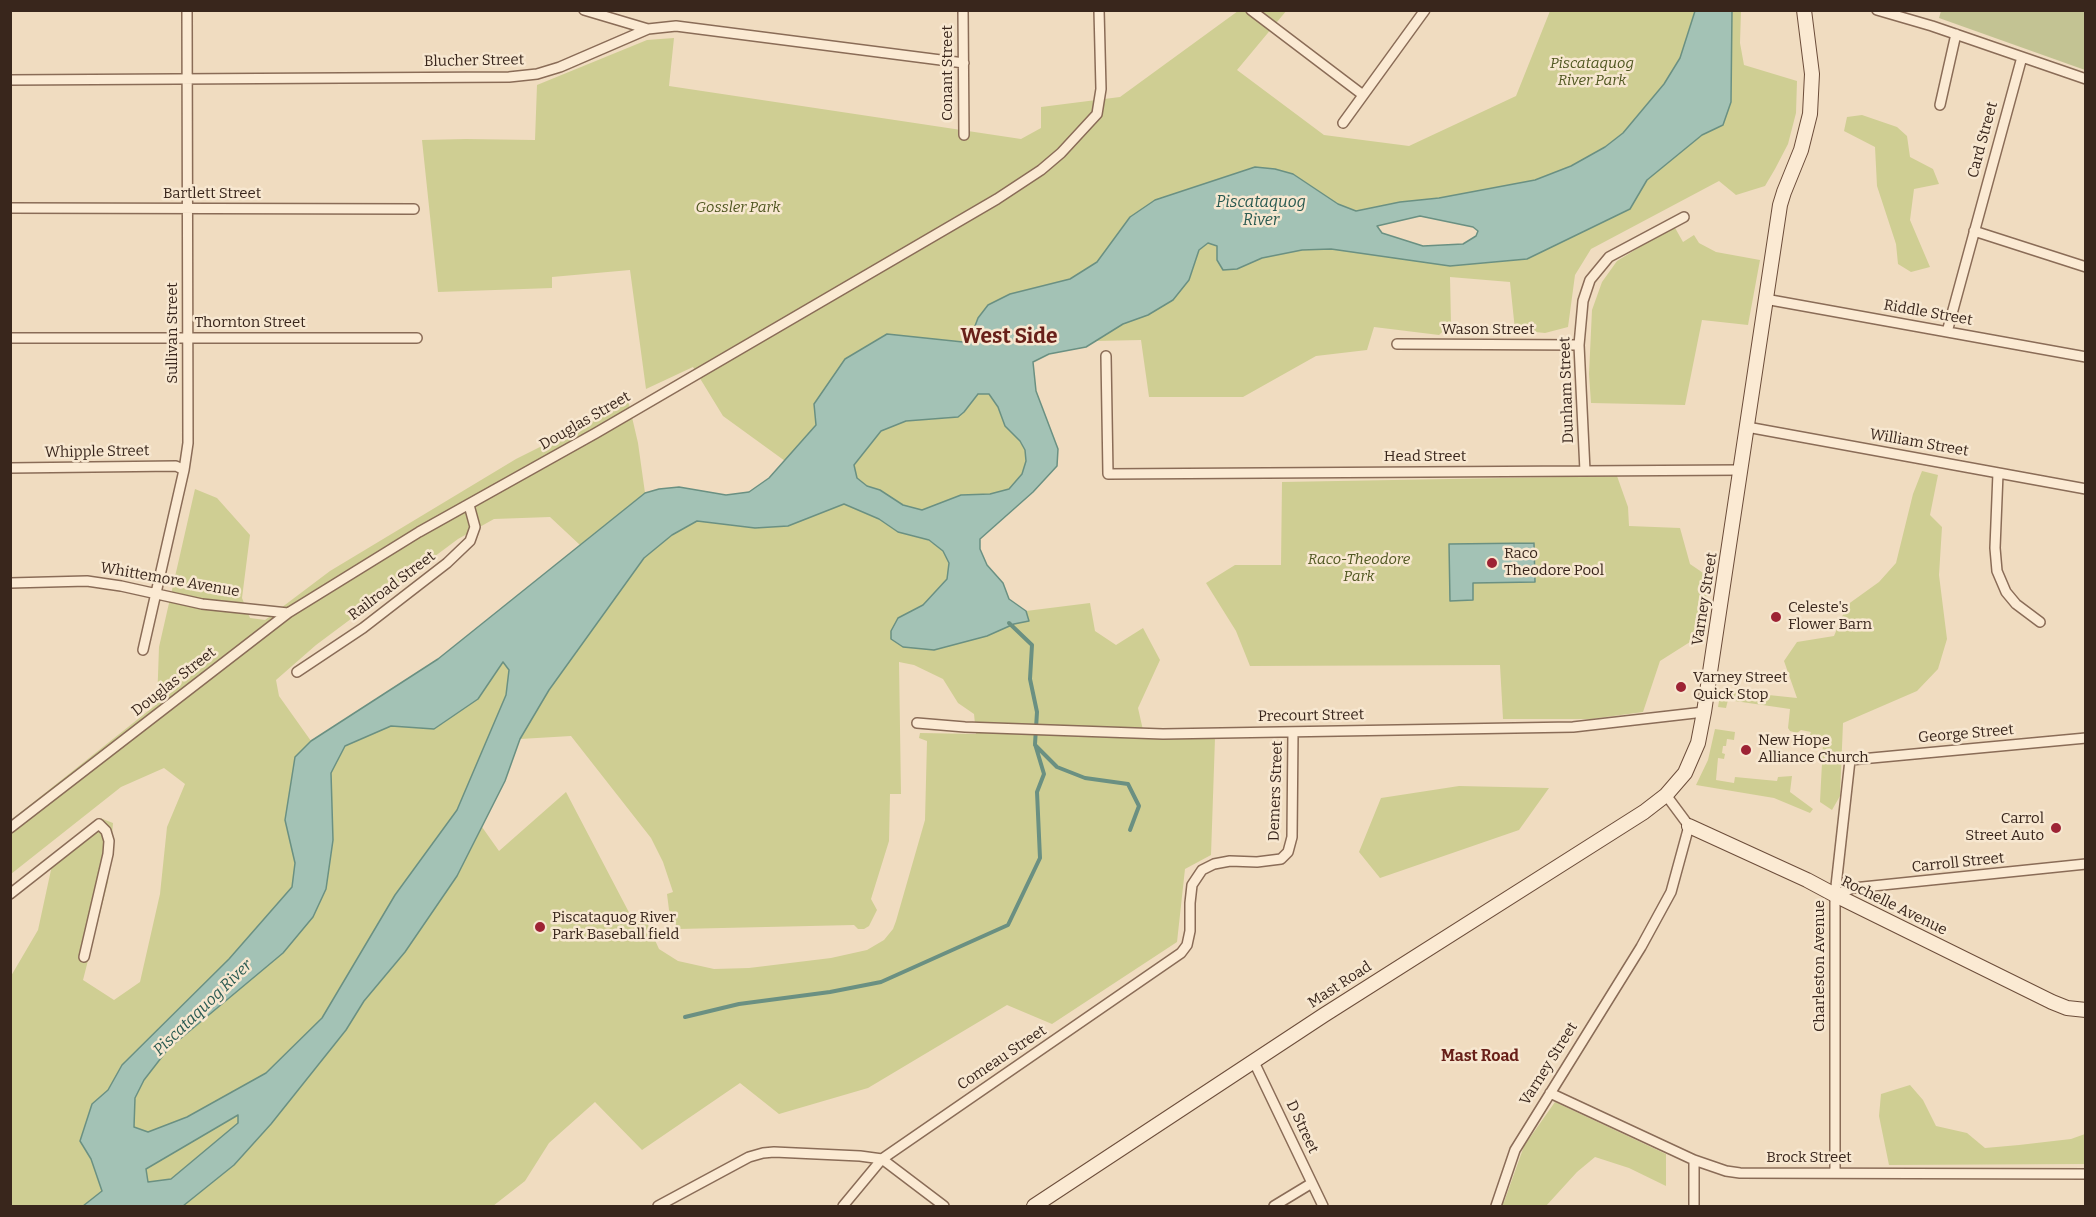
<!DOCTYPE html>
<style>
body{margin:0}
#map{position:relative;width:2096px;height:1217px;overflow:hidden;background:#f0dcc0;font-family:Bitter,serif}
canvas{display:block}
.frame{position:absolute;inset:0;border:12px solid #39261c;pointer-events:none}
</style>
<div id="map">
<canvas width="2096" height="1217"></canvas>
<div class="frame"></div>
</div>
<script>
const g = document.querySelector('canvas').getContext('2d');
g.lineJoin = 'round';
function fill(path, color) {
  g.fillStyle = color;
  g.fill(path, 'evenodd');
}
function shape(rows) {
  const path = new Path2D();
  for (const r of rows) {
    path.moveTo(r[0], r[1]);
    for (let i = 2; i < r.length; i += 2) path.lineTo(r[i], r[i + 1]);
  }
  return path;
}
function trace(path, color, width, dash) {
  g.strokeStyle = color;
  g.lineWidth = width;
  g.lineCap = dash ? 'butt' : 'round';
  g.setLineDash(dash || []);
  g.stroke(path);
}
function drawText(font, color, halo, rows, align = 'center') {
  g.font = font + ' Bitter,serif';
  g.lineWidth = 5;
  g.setLineDash([]);
  g.textBaseline = 'middle';
  g.strokeStyle = halo;
  g.fillStyle = color;
  for (const [text, x, y, turn = 0] of rows) {
    g.save();
    g.translate(x, y);
    g.rotate((+turn || 0) * Math.PI / 180);
    g.textAlign = isNaN(turn) ? turn : align;
    if (halo) g.strokeText(text, 0, 0);
    g.fillText(text, 0, 0);
    g.restore();
  }
}
fill(shape([
 [1287,10,1237,70,1324,135,1409,146,1516,96,1550,11,1695,11,1680,58,1664,84,1623,133,1605,147,1571,166,1535,180,1439,198,1400,202,1355,211,1338,204,1293,174,1130,217,1097,262,1070,279,1010,294,978,318,972,334,963,342,925,338,814,404,816,425,785,461,723,416,693,367,646,389,630,270,552,277,552,288,438,292,422,140,466,139,535,140,537,85,647,40,674,38,669,86,1021,139,1041,128,1041,107,1120,97,1238,11],
 [1732,11,1741,11,1740,43,1744,65,1797,81,1796,113,1788,144,1775,169,1765,186,1736,195,1719,181,1591,249,1575,275,1568,327,1545,333,1515,330,1510,282,1450,277,1451,324,1439,335,1374,327,1367,350,1316,356,1243,397,1149,397,1141,340,1095,341,1123,324,1148,315,1189,280,1199,250,1208,243,1217,246,1217,260,1237,269,1262,258,1302,250,1331,249,1450,266,1527,259,1630,209,1647,180,1702,135,1723,125,1731,102],
 [1862,115,1897,127,1907,136,1910,157,1933,169,1939,184,1914,189,1910,220,1930,267,1911,272,1898,264,1896,244,1877,186,1875,147,1844,131,1847,117],
 [1674,226,1683,242,1694,235,1699,243,1716,252,1760,260,1748,325,1702,320,1685,405,1591,403,1589,374,1592,310,1602,282,1617,261],
 [978,394,989,394,998,407,1005,426,1020,441,1025,450,1026,461,1022,474,1009,489,990,494,961,495,922,510,903,505,880,490,867,486,857,478,854,465,881,431,906,421,950,418,964,412],
 [628,400,638,443,645,493,580,545,550,517,494,519,458,539,316,645,276,680,279,696,311,741,295,757,285,820,295,863,292,887,229,959,122,1065,108,1090,92,1104,80,1141,91,1159,102,1191,83,1206,11,1206,11,976,38,930,54,856,100,818,113,823,108,882,83,980,114,1000,140,982,160,894,167,827,185,784,164,768,121,787,11,874,11,820,157,704,159,647,195,489,217,498,250,535,242,598,250,618,265,620,330,571,516,459,594,420],
 [1922,471,1938,475,1930,515,1942,527,1939,575,1947,639,1938,669,1917,691,1843,723,1840,796,1832,810,1820,802,1823,743,1809,737,1811,732,1801,730,1797,733,1790,731,1788,728,1790,709,1728,700,1726,708,1718,707,1721,690,1797,698,1784,661,1797,642,1834,636,1847,605,1879,582,1896,563,1913,494],
 [1617,476,1628,507,1629,526,1680,528,1690,564,1709,577,1701,635,1660,661,1643,712,1591,719,1503,719,1500,665,1250,666,1236,631,1206,583,1235,565,1281,565,1282,482],
 [844,504,879,519,898,532,928,540,943,551,949,563,947,579,923,605,898,618,987,636,1014,624,1028,621,1026,611,1090,603,1095,631,1116,645,1143,628,1160,660,1138,708,1145,739,1215,738,1211,855,1185,869,1177,942,1052,1024,1007,1005,868,1088,779,1114,740,1083,642,1150,595,1102,549,1143,525,1181,493,1206,183,1206,234,1165,271,1124,346,1030,364,1001,405,952,457,876,482,827,499,851,566,792,634,922,644,916,659,949,678,961,714,969,749,968,831,958,867,950,884,940,893,929,896,921,925,820,927,741,919,738,920,733,976,734,974,714,958,703,943,679,914,665,899,662,901,794,890,794,889,841,871,899,877,910,869,926,864,929,858,929,854,925,678,929,669,910,667,894,673,892,663,862,651,838,571,736,520,739,549,690,644,558,672,535,697,521,755,528,788,526],
 [503,662,509,670,506,695,457,810,395,895,322,1018,266,1073,187,1117,148,1132,134,1127,135,1099,144,1080,168,1049,283,953,333,840,331,773,345,746,391,726,434,729,478,699],
 [1715,729,1735,732,1734,740,1727,739,1726,746,1723,746,1722,753,1725,754,1724,759,1718,758,1716,780,1734,783,1735,777,1777,781,1778,777,1792,776,1790,792,1813,809,1810,813,1774,798,1696,785,1708,760],
 [1459,786,1549,788,1519,830,1380,878,1359,852,1381,798],
 [1910,1085,1923,1100,1936,1126,1967,1133,1985,1148,2019,1145,2071,1139,2085,1134,2085,1164,1889,1165,1879,1116,1881,1094],
 [1555,1102,1666,1154,1666,1186,1629,1168,1595,1157,1577,1172,1546,1206,1489,1206,1504,1202,1524,1146],
 [238,1114,238,1123,171,1179,148,1182,146,1169]
]), '#cfce93');
fill(shape([
 [1941,11,2085,11,2085,70,1939,18]
]), '#c3c393');
const water = shape([
 [1695,11,1732,11,1731,102,1723,125,1702,135,1647,180,1630,209,1527,259,1450,266,1331,249,1302,250,1262,258,1237,269,1223,270,1217,260,1217,246,1208,243,1199,250,1189,280,1173,300,1148,315,1123,324,1086,347,1049,354,1033,362,1036,391,1058,449,1057,466,1033,492,980,539,980,549,987,565,1003,583,1009,599,1026,611,1029,621,1014,624,987,636,934,650,903,647,891,639,891,631,898,618,923,605,947,579,949,563,943,551,929,540,898,532,879,519,844,504,788,526,755,528,697,521,672,535,644,558,549,690,520,739,505,781,457,876,405,952,364,1001,346,1030,271,1124,234,1165,183,1206,83,1206,102,1191,91,1159,80,1141,92,1104,108,1090,122,1065,229,959,292,887,295,863,285,820,295,757,311,741,438,659,645,493,659,489,679,487,726,495,749,492,769,478,816,425,814,404,845,359,887,334,963,342,972,334,978,318,988,305,1010,294,1070,279,1097,262,1130,217,1155,200,1255,167,1275,169,1293,174,1338,204,1356,211,1400,202,1439,198,1535,180,1571,166,1605,147,1623,133,1664,84,1680,58,1695,11],
 [1420,216,1473,227,1478,231,1476,236,1463,244,1423,246,1382,233,1377,226,1420,216],
 [978,394,989,394,998,407,1005,426,1020,441,1025,450,1026,461,1022,474,1009,489,990,494,961,495,922,510,903,505,880,490,867,486,857,478,854,465,881,431,906,421,958,417,964,412,978,394],
 [503,662,509,670,506,695,457,810,395,895,322,1018,266,1073,187,1117,148,1132,134,1127,135,1098,144,1080,168,1049,283,953,313,917,326,889,333,840,331,773,345,746,391,726,434,729,478,699,503,662],
 [238,1115,238,1123,171,1179,148,1182,146,1169,238,1115],
 [1534,543,1535,582,1473,583,1473,600,1450,601,1449,544,1534,543]
]);
fill(water, '#a3c2b5');
trace(water, '#6a9082', 1.5);
trace(shape([
 [1035,745,1057,767,1085,778,1128,784,1139,806,1130,830],
 [685,1017,739,1004,830,992,881,982,1008,925,1040,858,1037,792,1044,774,1035,744,1037,712,1030,679,1032,645,1009,623]
]), '#6a9082', 4);
const street = shape([
 [584,10,648,29],
 [963,10,964,135],
 [1251,10,1363,95],
 [1877,10,1932,26,2086,79],
 [10,80,509,77,537,74,560,67,648,29,676,26,964,63],
 [1940,105,1956,34],
 [1343,123,1425,10],
 [10,208,414,209],
 [1974,231,2086,267],
 [1765,299,2086,357],
 [1947,332,2022,57],
 [10,338,417,338],
 [1397,344,1579,345],
 [1106,356,1108,474,1741,470],
 [1747,427,2086,489],
 [10,468,176,466,184,470],
 [1585,471,1579,345,1583,301,1590,280,1609,257,1684,217],
 [1998,473,1995,548,1997,571,2006,592,2016,604,2040,622],
 [10,583,87,581,121,586,202,604,288,613],
 [143,650,184,470,188,443,187,10],
 [297,672,363,628,447,563,470,541,475,527,469,505],
 [917,723,965,727,1163,734,1573,727,1704,712],
 [10,828,288,613,419,532,596,433,997,199,1041,170,1061,153,1097,114,1101,89,1099,10],
 [10,894,99,824,106,831,109,841,108,854,84,957],
 [1835,895,1853,888,2086,864],
 [1254,1062,1323,1206],
 [1550,1093,1694,1160,1726,1171,1740,1173,2086,1174],
 [1835,1173,1835,895,1850,760,2086,738],
 [658,1206,749,1157,763,1153,774,1152,860,1156,882,1159,944,1206],
 [843,1206,882,1159,1181,953,1187,945,1190,931,1190,903,1192,885,1202,870,1214,864,1230,861,1257,862,1281,859,1288,852,1292,837,1293,732],
 [1274,1206,1312,1183],
 [1496,1206,1515,1150,1641,947,1671,892,1689,826,1666,795],
 [1694,1206,1694,1160]
]);
const secondary = shape([
 [1689,826,1807,880,1835,895,2052,1002,2067,1008,2086,1010],
 [1034,1206,1324,1015,1644,812,1666,795,1685,773,1698,743,1704,712,1780,205,1784,192,1801,150,1810,114,1812,74,1804,10]
]);
trace(street, '#8a6c57', 12);
trace(secondary, '#6c4d3a', 16);
trace(street, '#fbead3', 9);
trace(secondary, '#fbead3', 14);
for (const [x, y, r, color] of [
 [1492,563,6,"#9d2334"],
 [1776,617,6,"#9d2334"],
 [1681,687,6,"#9d2334"],
 [1746,750,6,"#9d2334"],
 [2056,828,6,"#9d2334"],
 [540,927,6,"#9d2334"]
]) {
  const dot = new Path2D();
  dot.arc(x, y, r, 0, 2 * Math.PI);
  g.fillStyle = color;
  g.fill(dot);
  trace(dot, '#f7e7d0', 2);
}
drawText('15px', '#39261c', '#f7e7d0', [
 ["Blucher Street",474,61,-1],
 ["Conant Street",948,73,-90],
 ["Card Street",1983,140,-75],
 ["Bartlett Street",212,194],
 ["Riddle Street",1928,313,10],
 ["Thornton Street",250,323],
 ["Wason Street",1488,330],
 ["Sullivan Street",173,333,-90],
 ["Dunham Street",1567,390,-92],
 ["Douglas Street",585,421,-30],
 ["William Street",1919,443,10],
 ["Whipple Street",97,452,-1],
 ["Head Street",1425,457],
 ["Whittemore Avenue",170,580,10],
 ["Railroad Street",392,586,-37],
 ["Varney Street",1705,599,-81],
 ["Douglas Street",174,682,-38],
 ["Precourt Street",1311,716,-1],
 ["George Street",1966,734,-5],
 ["Demers Street",1276,791,-88],
 ["Carroll Street",1958,863,-6],
 ["Rochelle Avenue",1894,906,26],
 ["Charleston Avenue",1820,966,-90],
 ["Mast Road",1340,985,-33],
 ["Comeau Street",1002,1058,-34],
 ["Varney Street",1549,1064,-58],
 ["D Street",1302,1127,65],
 ["Brock Street",1809,1158]
]);
drawText('italic 15px', '#505721', '#f7e7d0', [
 ["Piscataquog",1592,64],
 ["River Park",1592,81],
 ["Gossler Park",738,208],
 ["Raco-Theodore",1359,560],
 ["Park",1359,577]
]);
drawText('15px', '#39261c', '#f7e7d0', [
 ["Raco",1504,554],
 ["Theodore Pool",1504,571],
 ["Celeste's",1788,608],
 ["Flower Barn",1788,625],
 ["Varney Street",1693,678],
 ["Quick Stop",1693,695],
 ["New Hope",1758,741],
 ["Alliance Church",1758,758],
 ["Carrol",2044,819,"right"],
 ["Street Auto",2044,836,"right"],
 ["Piscataquog River",552,918],
 ["Park Baseball field",552,935]
], 'left');
drawText('italic 16px', '#2a5a51', '#f7e7d0', [
 ["Piscataquog",1261,203],
 ["River",1261,221],
 ["Piscataquog River",203,1008,-44]
]);
drawText('bold 16px', '#682019', '#f7e7d0', [
 ["Mast Road",1480,1057]
]);
drawText('bold 21px', '#682019', '#f7e7d0', [
 ["West Side",1009,337]
]);
</script>
